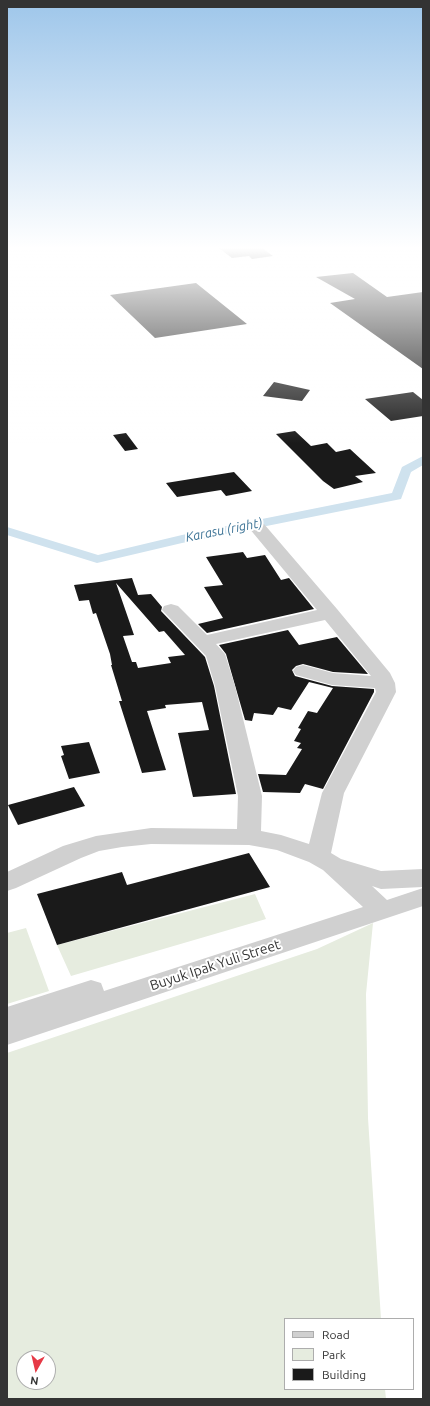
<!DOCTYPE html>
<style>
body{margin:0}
#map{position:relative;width:430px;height:1406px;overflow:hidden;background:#fff;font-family:Ubuntu,sans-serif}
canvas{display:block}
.frame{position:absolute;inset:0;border:8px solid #333;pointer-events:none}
.legend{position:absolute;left:284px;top:1318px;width:130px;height:72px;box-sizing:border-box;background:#fff;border:1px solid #adadad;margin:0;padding:5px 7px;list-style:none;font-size:12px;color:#333}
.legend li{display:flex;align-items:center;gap:8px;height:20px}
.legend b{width:20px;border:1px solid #adadad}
.north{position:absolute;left:16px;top:1350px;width:40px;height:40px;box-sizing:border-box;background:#fff;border:1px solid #adadad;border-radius:50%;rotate:188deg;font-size:11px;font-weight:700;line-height:16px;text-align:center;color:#333}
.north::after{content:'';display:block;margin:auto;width:14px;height:18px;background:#e63946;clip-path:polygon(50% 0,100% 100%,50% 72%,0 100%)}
</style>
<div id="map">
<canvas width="430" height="1406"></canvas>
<div class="frame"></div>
<ul class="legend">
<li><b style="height:5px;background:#d0d0d0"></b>Road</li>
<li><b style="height:11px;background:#e6ecdf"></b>Park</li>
<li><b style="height:11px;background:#1a1a1a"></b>Building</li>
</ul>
<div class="north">N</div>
</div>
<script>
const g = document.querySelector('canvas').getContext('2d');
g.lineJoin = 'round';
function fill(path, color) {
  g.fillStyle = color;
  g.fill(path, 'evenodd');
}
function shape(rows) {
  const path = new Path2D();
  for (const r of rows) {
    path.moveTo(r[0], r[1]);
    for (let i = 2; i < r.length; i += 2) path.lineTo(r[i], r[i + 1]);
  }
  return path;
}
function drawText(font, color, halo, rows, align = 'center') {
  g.font = font + ' Ubuntu,sans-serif';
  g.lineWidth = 4;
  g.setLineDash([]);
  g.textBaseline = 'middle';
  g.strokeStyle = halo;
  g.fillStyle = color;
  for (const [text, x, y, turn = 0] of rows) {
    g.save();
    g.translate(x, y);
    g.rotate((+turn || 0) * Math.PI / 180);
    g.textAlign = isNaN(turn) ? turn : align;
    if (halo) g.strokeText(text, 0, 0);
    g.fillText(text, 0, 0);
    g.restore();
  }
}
fill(shape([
 [255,894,266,919,71,976,57,945],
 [373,923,366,994,368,1118,381,1319,285,1319,285,1389,385,1389,386,1399,7,1399,7,1053,317,949],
 [24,1358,48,1358,48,1382,24,1382],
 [26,928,49,991,7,1004,7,933]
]), '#e6ecdf');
fill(shape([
 [423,456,423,465,411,472,401,499,182,543,97,563,7,535,7,527,98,555,182,535,392,493,402,467,423,456]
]), '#cfe2ee');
fill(shape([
 [216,246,262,246,262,248,273,256,252,259,249,256,232,258],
 [353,273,387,297,423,292,423,369,330,303,355,299,316,277],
 [196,283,247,324,155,338,110,295],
 [274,382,310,390,302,401,263,396],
 [413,392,423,400,423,416,391,421,365,399],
 [295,431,311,446,327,443,336,452,350,449,376,473,355,476,363,482,334,489,323,481,276,434],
 [126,433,138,449,125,451,113,435],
 [234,472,252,491,226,496,221,490,177,497,166,483],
 [243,552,247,558,265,555,281,580,289,578,314,609,207,633,198,624,223,618,204,587,223,585,206,557],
 [132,578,138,595,151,594,162,607,161,611,205,657,214,686,236,794,193,797,178,733,209,730,202,702,165,705,166,708,147,711,166,770,142,773,119,701,122,701,111,665,112,665,110,654,96,613,93,614,89,600,79,601,74,585],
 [116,583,159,632,164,631,185,655,168,657,171,663,138,668,136,662,132,662,123,636,134,635],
 [288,630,299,645,337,637,368,674,333,672,303,664,296,666,292,670,295,676,332,686,374,689,374,692,323,789,305,784,300,793,263,792,258,774,286,775,302,749,297,748,301,743,294,741,301,729,298,728,308,711,317,713,333,688,309,682,291,710,278,707,273,715,254,713,252,721,245,720,226,654,219,645],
 [89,742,100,773,69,779,61,756,64,755,61,746],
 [74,787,85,806,18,825,8,805],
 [249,853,270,887,57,945,37,894,122,872,127,885]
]), '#1a1a1a');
fill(shape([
 [258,523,264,524,337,609,390,673,395,683,396,692,344,793,331,853,341,859,381,871,423,869,423,887,381,889,372,886,387,900,423,888,423,906,7,1045,7,1007,91,980,101,983,104,991,363,907,323,870,309,862,277,850,249,845,151,844,122,847,99,851,81,858,16,888,7,891,7,872,63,846,96,836,151,828,237,829,238,796,215,686,206,656,162,610,164,606,171,604,178,606,207,635,317,610,249,528,252,524,258,523],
 [325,620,371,676,333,673,303,665,296,667,293,671,296,675,332,685,375,688,376,692,322,793,309,844,281,835,261,831,262,796,235,686,225,654,216,644,325,620]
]), '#d0d0d0');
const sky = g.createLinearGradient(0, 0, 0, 443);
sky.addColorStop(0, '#9ec6ea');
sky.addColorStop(0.56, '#fff');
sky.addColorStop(1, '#ffffff00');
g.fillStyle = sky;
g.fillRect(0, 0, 430, 443);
drawText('italic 13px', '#3f7597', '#fff', [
 ["Karasu (right)",224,530,-11]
]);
drawText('14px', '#333', '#fff', [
 ["Buyuk Ipak Yuli Street",215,965,-18]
]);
</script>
